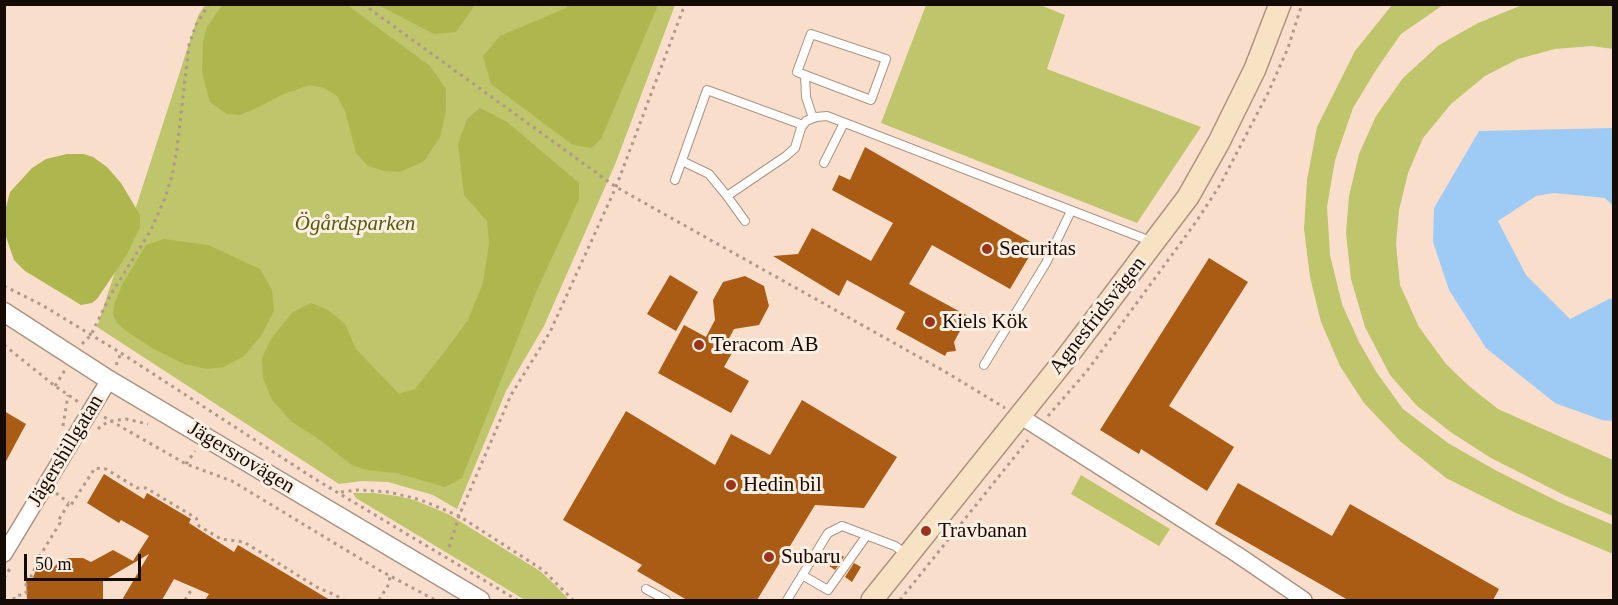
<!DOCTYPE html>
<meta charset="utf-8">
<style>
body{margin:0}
#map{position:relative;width:1618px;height:605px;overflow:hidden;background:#fadecc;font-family:"Times New Roman",serif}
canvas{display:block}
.frame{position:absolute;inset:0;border:6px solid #140b05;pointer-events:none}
.scale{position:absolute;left:24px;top:554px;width:117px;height:27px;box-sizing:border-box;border:3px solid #140b05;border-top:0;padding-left:8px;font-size:18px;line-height:21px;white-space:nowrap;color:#140b05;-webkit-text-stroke:4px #ffeee2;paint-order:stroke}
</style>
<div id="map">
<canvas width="1618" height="605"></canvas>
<div class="frame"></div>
<div class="scale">50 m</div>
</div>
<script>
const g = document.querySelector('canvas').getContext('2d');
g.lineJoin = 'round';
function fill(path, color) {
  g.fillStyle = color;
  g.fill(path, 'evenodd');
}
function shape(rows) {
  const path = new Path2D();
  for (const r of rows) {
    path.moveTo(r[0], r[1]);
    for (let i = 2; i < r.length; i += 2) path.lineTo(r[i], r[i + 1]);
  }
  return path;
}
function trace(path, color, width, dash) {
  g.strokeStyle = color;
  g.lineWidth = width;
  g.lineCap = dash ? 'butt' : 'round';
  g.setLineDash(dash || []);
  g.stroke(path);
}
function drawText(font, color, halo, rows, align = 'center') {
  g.font = font + ' "Times New Roman",serif';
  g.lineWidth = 6;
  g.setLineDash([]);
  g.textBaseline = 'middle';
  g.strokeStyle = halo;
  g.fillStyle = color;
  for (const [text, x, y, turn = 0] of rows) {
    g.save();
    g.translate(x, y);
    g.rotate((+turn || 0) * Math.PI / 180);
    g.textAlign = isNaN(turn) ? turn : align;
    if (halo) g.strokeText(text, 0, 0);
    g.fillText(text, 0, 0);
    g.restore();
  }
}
fill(shape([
 [1038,4,1065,15,1047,69,1201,127,1137,223,881,123,926,5],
 [205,5,675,5,616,162,544,326,506,391,457,509,433,495,388,482,362,481,339,484,97,327,198,16],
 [1392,5,1443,5,1401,34,1376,70,1353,108,1335,160,1327,207,1330,255,1342,304,1359,342,1377,373,1403,409,1448,443,1495,470,1559,502,1613,525,1613,554,1516,513,1446,478,1401,442,1364,403,1340,366,1321,322,1310,277,1304,229,1307,180,1317,127,1355,51],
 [1522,5,1613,5,1613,49,1592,46,1555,49,1518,59,1485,76,1451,104,1423,138,1408,173,1399,210,1396,244,1400,285,1419,327,1446,364,1469,386,1498,409,1613,460,1613,516,1564,495,1491,458,1452,433,1417,406,1390,375,1365,327,1351,279,1346,233,1349,196,1359,154,1376,116,1403,78,1439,45,1478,23],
 [1081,475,1170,529,1159,546,1071,494],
 [353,493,375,493,397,496,414,500,448,514,540,571,557,587,569,600,525,600,356,498]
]), '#bec56a');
fill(shape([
 [223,4,347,5,430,66,446,89,446,111,440,137,424,161,400,172,384,171,368,166,356,153,345,111,337,96,324,88,310,85,283,94,259,107,240,115,227,114,210,102,202,72,203,42,207,27],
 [378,5,475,5,456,32,434,34],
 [568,5,658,5,601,139,591,148,573,145,491,84,483,56,500,36,566,8],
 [480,108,507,122,579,183,579,199,537,290,462,478,445,487,397,473,366,470,352,465,316,437,292,422,272,400,263,378,262,358,271,339,293,312,311,303,328,310,345,324,356,349,399,394,415,389,443,354,468,320,483,283,489,243,487,221,464,195,458,144,467,119],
 [67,154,84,154,93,157,107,167,121,183,140,215,140,227,126,256,97,299,92,303,81,305,25,271,14,260,5,234,5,211,10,192,32,168,46,159],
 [164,239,208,245,260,269,272,290,274,311,261,336,244,356,224,367,206,369,184,364,152,348,126,331,117,323,113,314,115,302,123,283,146,245]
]), '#aeb64e');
fill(shape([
 [1613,128,1613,206,1605,198,1554,193,1536,196,1498,221,1526,275,1570,319,1609,299,1613,299,1613,421,1602,420,1555,403,1486,348,1449,290,1433,242,1434,208,1479,131]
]), '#9ecbf6');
fill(shape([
 [865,147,1036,245,1010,289,932,245,909,284,968,316,954,342,956,351,947,352,945,356,896,329,905,312,847,280,839,296,773,256,798,254,812,228,871,261,893,223,832,190,839,175,850,180],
 [1209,258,1248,282,1169,406,1234,447,1207,491,1141,449,1139,454,1100,430],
 [670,275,698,292,676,331,647,314],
 [745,276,764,286,769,306,759,325,734,329,724,348,732,353,724,367,749,381,731,413,658,373,684,325,706,337,715,320,713,300,723,282],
 [802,400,897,457,864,508,815,505,757,600,687,600,637,571,642,565,563,520,626,411,715,465,731,434,770,455],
 [4,411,26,424,4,465],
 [104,474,144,499,147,493,191,519,189,523,234,552,238,545,330,600,205,600,209,594,174,579,162,600,122,600,149,554,103,581,103,600,27,600,26,578,33,578,38,564,51,570,58,563,69,558,83,558,91,562,113,550,133,561,149,536,121,520,119,523,87,503],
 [1238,483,1332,536,1350,504,1499,589,1493,600,1348,600,1215,524],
 [836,551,844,557,835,570,828,565],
 [854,563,861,567,852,582,845,577]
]), '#aa5b14');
const service = shape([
 [811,34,886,59,871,100,797,72,811,34],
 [805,75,806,97,813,118],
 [682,161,709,174,727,196,745,221],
 [824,163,844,123],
 [675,180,707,90,803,125],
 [727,196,786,156,795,148,801,128,806,121,816,117,827,116,1153,242],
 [984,365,1046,263,1071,211],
 [802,575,828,590,867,535],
 [646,589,666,600],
 [787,600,828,533,842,526,895,546,906,554]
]);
const minor = shape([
 [1020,416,1238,555,1304,600],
 [4,554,109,380]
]);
const tertiary = shape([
 [4,312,109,380,480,600]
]);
const secondary = shape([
 [872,600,1063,362,1188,197,1219,142,1255,69,1280,4]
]);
trace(service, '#ac9382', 10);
trace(minor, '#ac9382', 18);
trace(tertiary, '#ac9382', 21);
trace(secondary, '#ac9382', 24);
trace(shape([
 [363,4,616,187,944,371,1005,408],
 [4,286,42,305,121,353,315,479,517,600],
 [82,344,91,335,110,296,151,230,165,198,172,176,177,149,189,45,196,25,209,4],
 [4,345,55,386,80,403],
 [116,365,121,353],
 [55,386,65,370],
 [1048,416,1087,371,1196,222,1220,185,1268,93,1288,48,1302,4],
 [104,417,186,464,232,481,379,570,435,600],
 [63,426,68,395],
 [98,429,102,425,111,421,126,419,148,424],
 [186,464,195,451],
 [341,492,358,490,389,492,421,500,459,516,543,570,573,600],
 [56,493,69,503],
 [449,547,459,516,511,395,550,332,616,187,685,4],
 [4,578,11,567],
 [14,600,14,597,26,593,26,575,32,576,38,559,60,523,58,521,69,503,71,505,95,468,106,469,137,488,146,488,196,518,199,526,221,539,244,542,320,589,329,592,344,600],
 [185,600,192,589],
 [379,600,389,584,390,575],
 [900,600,1028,440]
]), '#af998b', 3, [3, 4.5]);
trace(service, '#fff', 8);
trace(minor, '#fff', 15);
trace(tertiary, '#fff', 18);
trace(secondary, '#f7e2c4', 21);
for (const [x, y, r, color] of [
 [987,249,6,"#9c341b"],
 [930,322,6,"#9c341b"],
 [699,345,6,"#9c341b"],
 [731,485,6,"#9c341b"],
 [926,531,6,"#9c341b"],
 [769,557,6,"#9c341b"]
]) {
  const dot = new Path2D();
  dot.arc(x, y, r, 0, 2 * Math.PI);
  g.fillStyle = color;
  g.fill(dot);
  trace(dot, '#ffeee2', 2);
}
drawText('italic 21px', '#565a0b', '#ffeee2', [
 ["Ögårdsparken",355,224]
]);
drawText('21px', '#140b05', '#ffeee2', [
 ["Securitas",999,249],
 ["Kiels Kök",942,322],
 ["Teracom AB",711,345],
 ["Hedin bil",743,485],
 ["Travbanan",938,531],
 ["Subaru",781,557]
], 'left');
drawText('21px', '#140b05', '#ffeee2', [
 ["Agnesfridsvägen",1098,316,-52],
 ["Jägershillgatan",66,451,-59],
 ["Jägersrovägen",241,458,31]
]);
</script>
